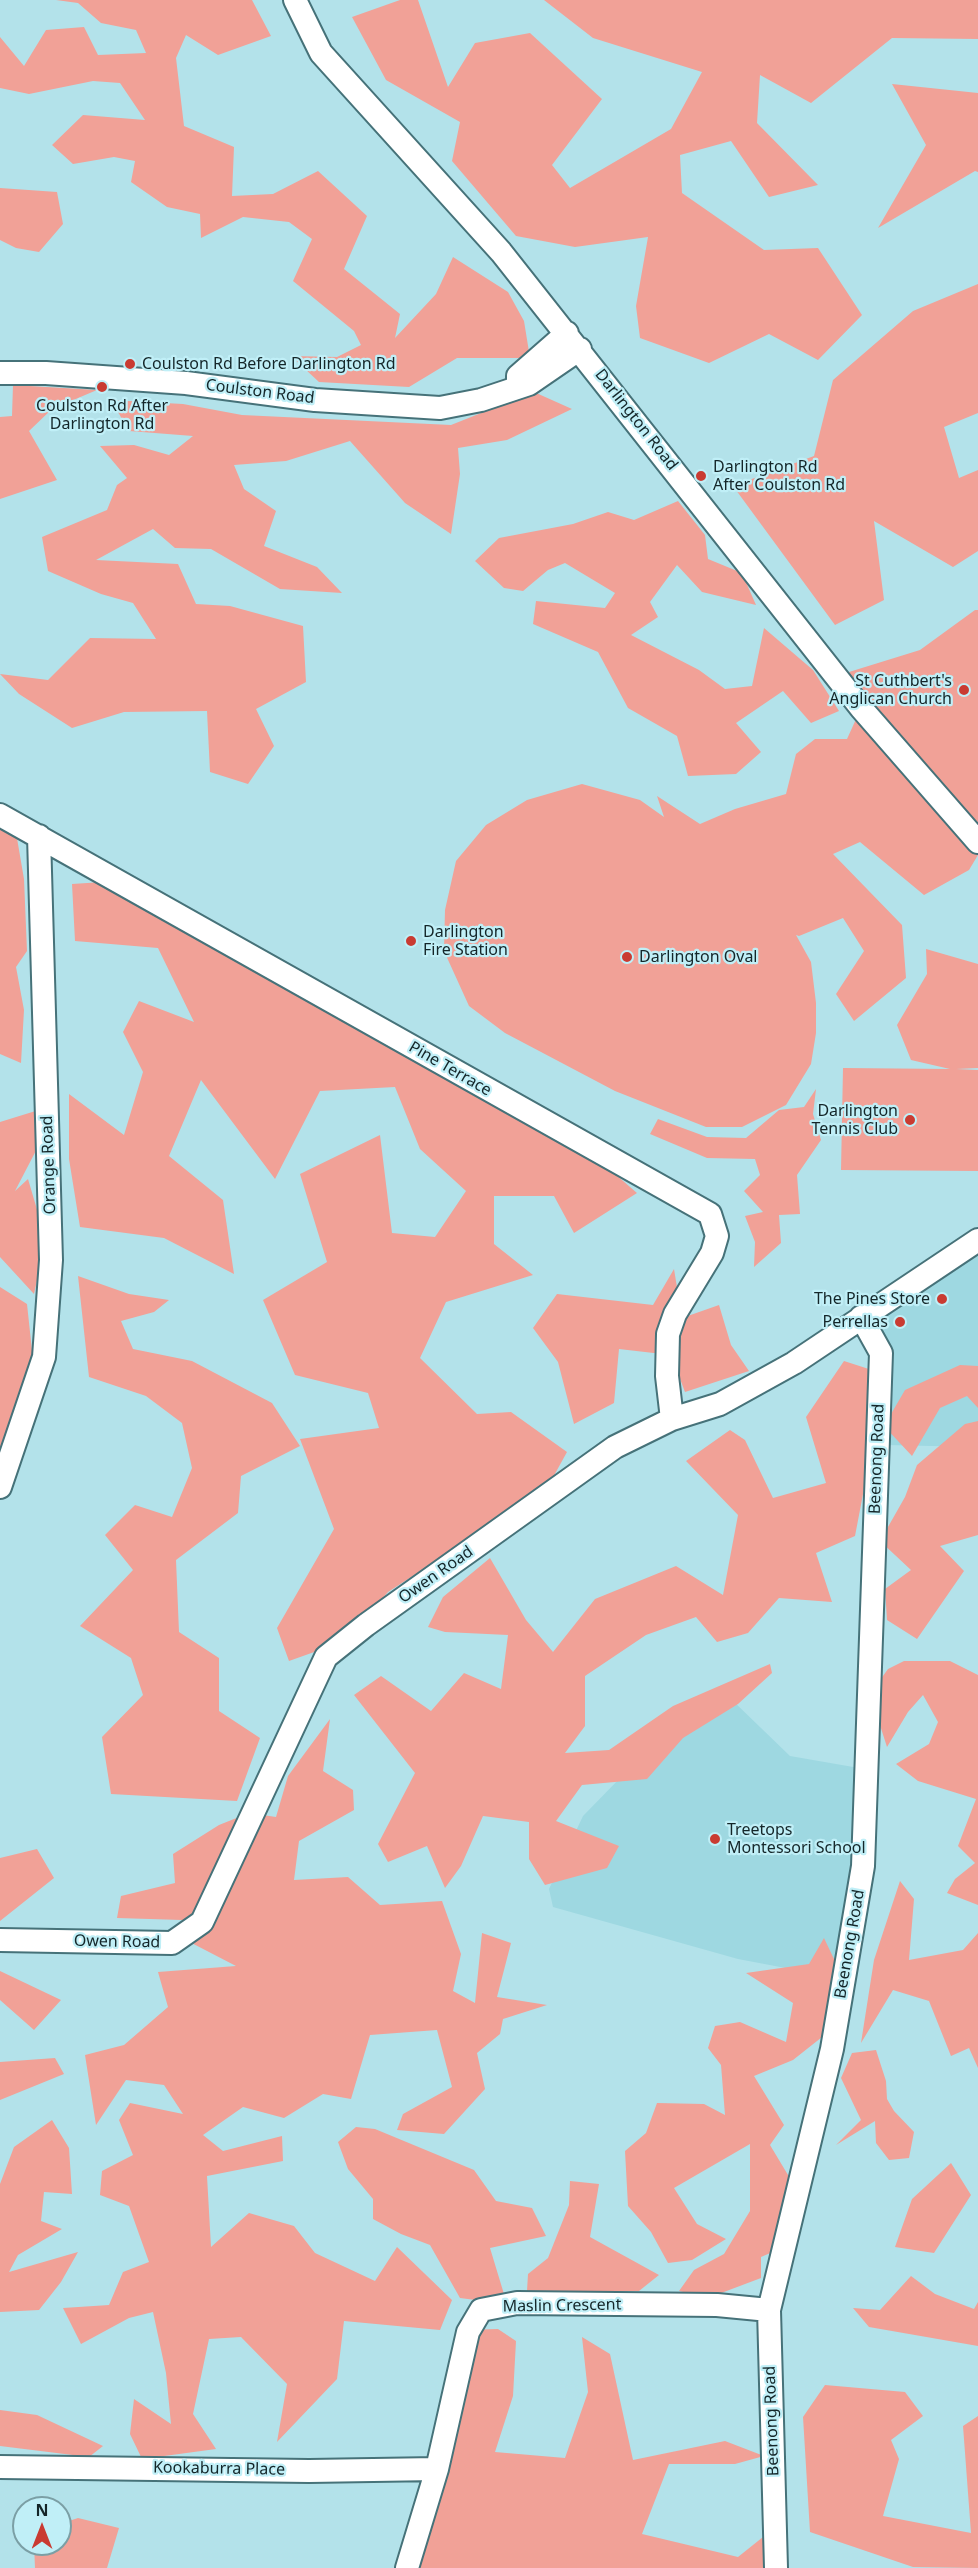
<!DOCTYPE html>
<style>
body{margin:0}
#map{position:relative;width:978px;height:2568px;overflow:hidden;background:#b3e2ea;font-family:"Noto Sans",sans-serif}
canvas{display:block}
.north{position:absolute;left:12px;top:2496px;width:60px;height:60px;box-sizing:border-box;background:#c0eff7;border:2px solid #7b9fa5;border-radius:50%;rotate:0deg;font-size:16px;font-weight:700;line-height:24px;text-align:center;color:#142629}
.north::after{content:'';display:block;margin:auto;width:21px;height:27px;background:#c93b32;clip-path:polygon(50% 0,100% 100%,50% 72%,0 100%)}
</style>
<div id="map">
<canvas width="978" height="2568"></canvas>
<div class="north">N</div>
</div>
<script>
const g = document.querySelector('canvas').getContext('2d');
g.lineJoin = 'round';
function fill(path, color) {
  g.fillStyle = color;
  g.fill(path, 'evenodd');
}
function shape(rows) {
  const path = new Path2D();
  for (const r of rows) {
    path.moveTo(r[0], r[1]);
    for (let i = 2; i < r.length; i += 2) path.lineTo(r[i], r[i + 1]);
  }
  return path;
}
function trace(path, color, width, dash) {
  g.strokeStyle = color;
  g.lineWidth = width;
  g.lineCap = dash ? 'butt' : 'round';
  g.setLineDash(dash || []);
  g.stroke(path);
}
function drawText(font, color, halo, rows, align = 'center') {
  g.font = font + ' "Noto Sans",sans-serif';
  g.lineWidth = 4.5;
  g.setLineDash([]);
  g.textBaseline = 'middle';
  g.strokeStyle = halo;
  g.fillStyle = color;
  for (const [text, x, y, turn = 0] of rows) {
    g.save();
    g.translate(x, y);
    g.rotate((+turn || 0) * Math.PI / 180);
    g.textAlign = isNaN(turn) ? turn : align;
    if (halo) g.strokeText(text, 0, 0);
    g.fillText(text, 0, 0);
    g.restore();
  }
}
fill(shape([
 [978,1242,978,1447,886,1445,865,1320],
 [731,1699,790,1756,859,1768,858,1862,833,1977,738,1959,553,1907,549,1889,583,1816,622,1776]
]), '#9ed8e1');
fill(shape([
 [56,0,252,0,271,36,218,55,186,35,176,58,184,126,234,147,232,196,273,194,318,171,367,216,344,269,400,314,395,338,436,294,453,257,508,292,524,321,530,358,457,358,409,387,319,382,291,356,337,357,361,345,354,331,293,281,312,239,289,222,243,217,201,238,200,214,167,207,131,182,135,161,114,157,73,164,52,145,83,115,145,120,120,83,93,81,29,94,0,88,0,37,24,66,46,30,84,27,98,55,146,53,136,30,101,23,78,3],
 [400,0,418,0,448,87,475,43,530,33,602,99,552,165,570,188,671,129,702,72,593,38,544,0,978,0,978,39,892,38,811,103,760,75,757,123,818,185,769,197,731,141,680,155,682,193,764,250,818,248,862,315,818,360,769,334,709,363,640,338,636,306,648,237,575,247,516,236,452,161,460,122,386,80,352,17],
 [892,84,978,93,978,172,975,171,878,228,926,145],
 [0,188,57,192,63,224,39,252,16,248,0,240],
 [978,284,978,413,944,427,959,478,978,470,978,551,953,567,874,521,884,600,835,625,733,486,814,456,833,380,913,311],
 [13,385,97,390,52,409,29,431,57,480,0,499,0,417,12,416],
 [534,392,572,409,507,440,458,448,460,474,451,534,405,503,350,441,286,461,234,465,244,489,276,511,264,546,317,567,342,593,280,589,211,549,175,548,153,529,96,560,178,564,196,604,230,606,303,626,306,682,256,709,274,746,248,784,210,772,207,711,124,712,72,728,19,694,0,674,48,680,90,638,156,639,133,603,101,594,48,571,42,537,107,510,117,485,127,478,100,446,134,445,169,455,193,436,129,431,111,400,183,404,242,415,451,425],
 [678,501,705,535,708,559,742,573,756,605,702,592,677,565,650,602,658,617,631,635,699,670,725,689,752,686,764,628,813,670,839,711,811,723,783,691,736,723,761,752,736,774,688,776,677,736,628,708,598,652,533,624,536,601,605,608,615,593,565,563,548,570,523,591,504,588,475,561,499,538,573,524,608,512,634,520],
 [975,610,978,610,978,855,969,870,924,895,860,842,833,854,902,925,906,978,854,1021,836,994,864,951,843,918,799,936,796,935,811,962,816,1003,816,1033,811,1064,786,1105,742,1127,706,1127,615,1091,505,1033,469,1006,444,951,445,910,456,861,486,825,527,800,582,784,640,800,664,817,657,796,700,824,735,809,786,794,796,754,815,739,847,739,862,706,849,672,920,650],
 [0,812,13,815,24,879,27,951,16,967,24,1010,21,1063,0,1054],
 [118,881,564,1130,637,1193,574,1233,554,1196,494,1196,494,1244,533,1275,446,1302,420,1358,477,1414,511,1412,567,1452,546,1490,388,1592,345,1641,289,1661,277,1628,334,1529,300,1439,379,1428,368,1393,295,1375,263,1300,327,1262,300,1174,380,1135,392,1233,435,1237,466,1191,420,1149,395,1087,320,1091,275,1179,201,1080,169,1156,223,1200,234,1274,164,1238,80,1227,69,1159,69,1094,124,1135,143,1072,123,1032,139,1001,194,1022,158,948,75,941,72,884],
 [926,949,978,964,978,1068,956,1069,978,1070,978,1171,841,1170,843,1068,950,1069,911,1060,897,1025,927,974],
 [816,1089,813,1114,821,1140,797,1175,800,1214,779,1215,781,1243,754,1267,755,1242,745,1216,763,1212,744,1191,760,1175,755,1159,707,1158,650,1134,658,1119,707,1137,746,1138,779,1110,804,1107],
 [42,1109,41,1141,15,1191,28,1179,46,1240,34,1294,0,1257,0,1122],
 [674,1269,682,1318,719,1305,731,1345,749,1371,685,1392,671,1355,619,1349,614,1403,574,1424,558,1362,533,1328,557,1294,653,1305],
 [78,1276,129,1294,169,1300,154,1312,121,1321,133,1349,192,1361,272,1403,300,1446,241,1476,238,1513,176,1560,179,1632,219,1658,219,1711,260,1738,237,1801,111,1794,102,1737,143,1695,131,1658,80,1626,133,1570,105,1535,135,1505,172,1517,192,1468,182,1423,146,1396,89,1377],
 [0,1287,27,1304,33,1360,0,1468],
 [844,1361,875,1371,868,1468,855,1536,816,1553,832,1602,779,1598,748,1633,717,1642,696,1617,646,1635,585,1676,585,1726,565,1753,609,1750,673,1706,770,1664,772,1673,738,1704,683,1738,647,1779,582,1785,556,1821,619,1846,607,1868,545,1885,529,1859,529,1822,483,1816,461,1866,445,1888,427,1846,388,1862,378,1844,415,1773,354,1695,381,1676,431,1711,464,1673,501,1689,508,1635,445,1632,428,1627,443,1597,490,1558,526,1620,553,1652,595,1599,676,1566,723,1595,738,1515,686,1461,730,1430,745,1440,773,1498,826,1483,806,1417],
 [960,1365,978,1366,978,1408,967,1396,940,1408,912,1456,884,1426,905,1390],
 [978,1421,978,1535,940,1546,964,1571,917,1639,887,1620,885,1589,911,1570,880,1541,905,1497,917,1465,965,1424],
 [904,1661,950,1661,978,1675,978,1905,947,1893,955,1879,975,1863,958,1846,976,1799,918,1781,896,1764,929,1744,938,1722,923,1695,908,1712,887,1747,870,1694,888,1669],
 [330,1719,323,1771,353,1790,354,1810,299,1841,294,1880,348,1877,380,1905,442,1901,461,1954,453,1991,475,2003,482,1933,511,1943,497,1997,547,2005,503,2019,500,2034,477,2053,485,2089,444,2134,397,2130,403,2114,452,2087,437,2030,370,2035,351,2099,323,2094,284,2118,243,2107,203,2135,223,2151,282,2136,283,2161,207,2176,211,2247,249,2213,294,2226,315,2253,375,2281,397,2247,452,2300,440,2330,344,2321,337,2379,277,2442,287,2384,241,2337,209,2339,193,2414,216,2449,142,2459,130,2434,134,2399,171,2424,166,2373,153,2312,129,2318,81,2344,63,2308,109,2305,123,2272,149,2262,129,2206,100,2195,102,2171,133,2155,119,2120,130,2103,183,2114,164,2085,126,2080,96,2125,85,2055,124,2045,168,2007,158,1972,236,1966,180,1937,182,1920,117,1918,121,1896,175,1883,173,1854,219,1825,249,1813,276,1817,288,1776],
 [37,1849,54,1878,0,1921,0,1858],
 [900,1881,914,1899,909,1960,963,1950,978,1933,978,2068,969,2048,951,2056,929,2001,893,1990,861,2043,874,1960],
 [824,1938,842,1976,836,2026,793,2060,754,2076,784,2125,770,2145,794,2185,782,2248,761,2257,761,2278,708,2298,679,2291,694,2270,724,2254,750,2211,750,2144,674,2188,697,2224,726,2239,692,2260,668,2263,651,2232,628,2206,625,2151,646,2133,657,2103,704,2104,725,2115,721,2065,708,2048,715,2026,740,2022,786,2042,793,2003,746,1973,809,1964],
 [0,1971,61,2000,34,2030,0,2000],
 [876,2050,886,2081,887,2099,894,2111,914,2132,909,2158,889,2160,876,2143,875,2121,836,2145,861,2120,841,2078,852,2053],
 [55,2058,64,2074,0,2100,0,2062],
 [52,2120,69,2148,72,2194,44,2192,41,2221,62,2229,18,2255,9,2272,78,2252,61,2282,39,2310,0,2312,0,2184,14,2147],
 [356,2127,375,2129,474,2170,496,2201,532,2208,546,2236,490,2248,507,2304,460,2298,430,2245,401,2234,373,2219,373,2199,348,2169,338,2142],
 [951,2163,971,2195,934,2253,895,2247,912,2199],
 [570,2181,599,2184,590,2237,659,2275,639,2291,527,2291,528,2274,548,2258,569,2205],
 [911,2276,935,2294,974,2309,978,2302,978,2346,869,2327,853,2308,880,2310],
 [498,2329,516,2341,513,2396,495,2452,565,2458,588,2392,582,2337,610,2354,633,2460,725,2441,764,2456,735,2464,669,2464,642,2534,738,2557,768,2533,769,2568,412,2568,464,2330],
 [825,2385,905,2392,923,2416,891,2440,899,2459,883,2516,971,2533,963,2426,978,2416,978,2568,913,2567,810,2532,803,2417],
 [0,2410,37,2415,103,2446,89,2457,0,2446],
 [78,2518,119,2528,107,2568,35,2568,34,2544,60,2544,60,2524]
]), '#f1a197');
const minor = shape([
 [295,0,321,53,501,252,861,708,978,842],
 [0,373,46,373,186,383,315,400,440,408,481,400,529,384,580,349],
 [518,382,518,376,567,333],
 [0,815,710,1214,717,1236,712,1253,675,1314,668,1334,667,1376,672,1419],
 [0,1487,44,1357,51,1260,39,836],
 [0,1940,172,1943,202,1922,326,1657,366,1625,615,1447,672,1419,720,1404,794,1363,978,1240],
 [0,2467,309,2471,437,2469],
 [407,2568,437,2469,468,2332,481,2310,517,2303,717,2305,769,2310],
 [776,2568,769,2310,832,2049,863,1866,881,1353,861,1317]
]);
trace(minor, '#467279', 26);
trace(minor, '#fff', 22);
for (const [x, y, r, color] of [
 [130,364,6,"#c93b32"],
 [102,387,6,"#c93b32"],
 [701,476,6,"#c93b32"],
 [964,690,6,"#c93b32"],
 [411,941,6,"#c93b32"],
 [627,957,6,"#c93b32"],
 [910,1120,6,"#c93b32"],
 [942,1299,6,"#c93b32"],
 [900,1322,6,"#c93b32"],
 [715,1839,6,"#c93b32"]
]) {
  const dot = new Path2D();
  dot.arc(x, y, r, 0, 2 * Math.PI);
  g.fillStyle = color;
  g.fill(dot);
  trace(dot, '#c0eff7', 2);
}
drawText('16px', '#142629', '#c0eff7', [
 ["Coulston Rd Before Darlington Rd",142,364],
 ["Coulston Rd After",102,406,"center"],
 ["Darlington Rd",102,424,"center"],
 ["Darlington Rd",713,467],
 ["After Coulston Rd",713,485],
 ["St Cuthbert's",952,681,"right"],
 ["Anglican Church",952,699,"right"],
 ["Darlington",423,932],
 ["Fire Station",423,950],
 ["Darlington Oval",639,957],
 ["Darlington",898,1111,"right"],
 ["Tennis Club",898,1129,"right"],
 ["The Pines Store",930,1299,"right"],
 ["Perrellas",888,1322,"right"],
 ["Treetops",727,1830],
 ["Montessori School",727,1848]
], 'left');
drawText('16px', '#142629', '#c0eff7', [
 ["Coulston Road",260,392,7],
 ["Darlington Road",636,420,52],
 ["Pine Terrace",450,1069,30],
 ["Orange Road",49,1165,-92],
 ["Beenong Road",877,1459,-88],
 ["Owen Road",436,1575,-35],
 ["Owen Road",117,1942,1],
 ["Beenong Road",850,1944,-80],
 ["Maslin Crescent",562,2306,-1],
 ["Beenong Road",772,2421,-92],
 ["Kookaburra Place",219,2469,1]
]);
</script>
